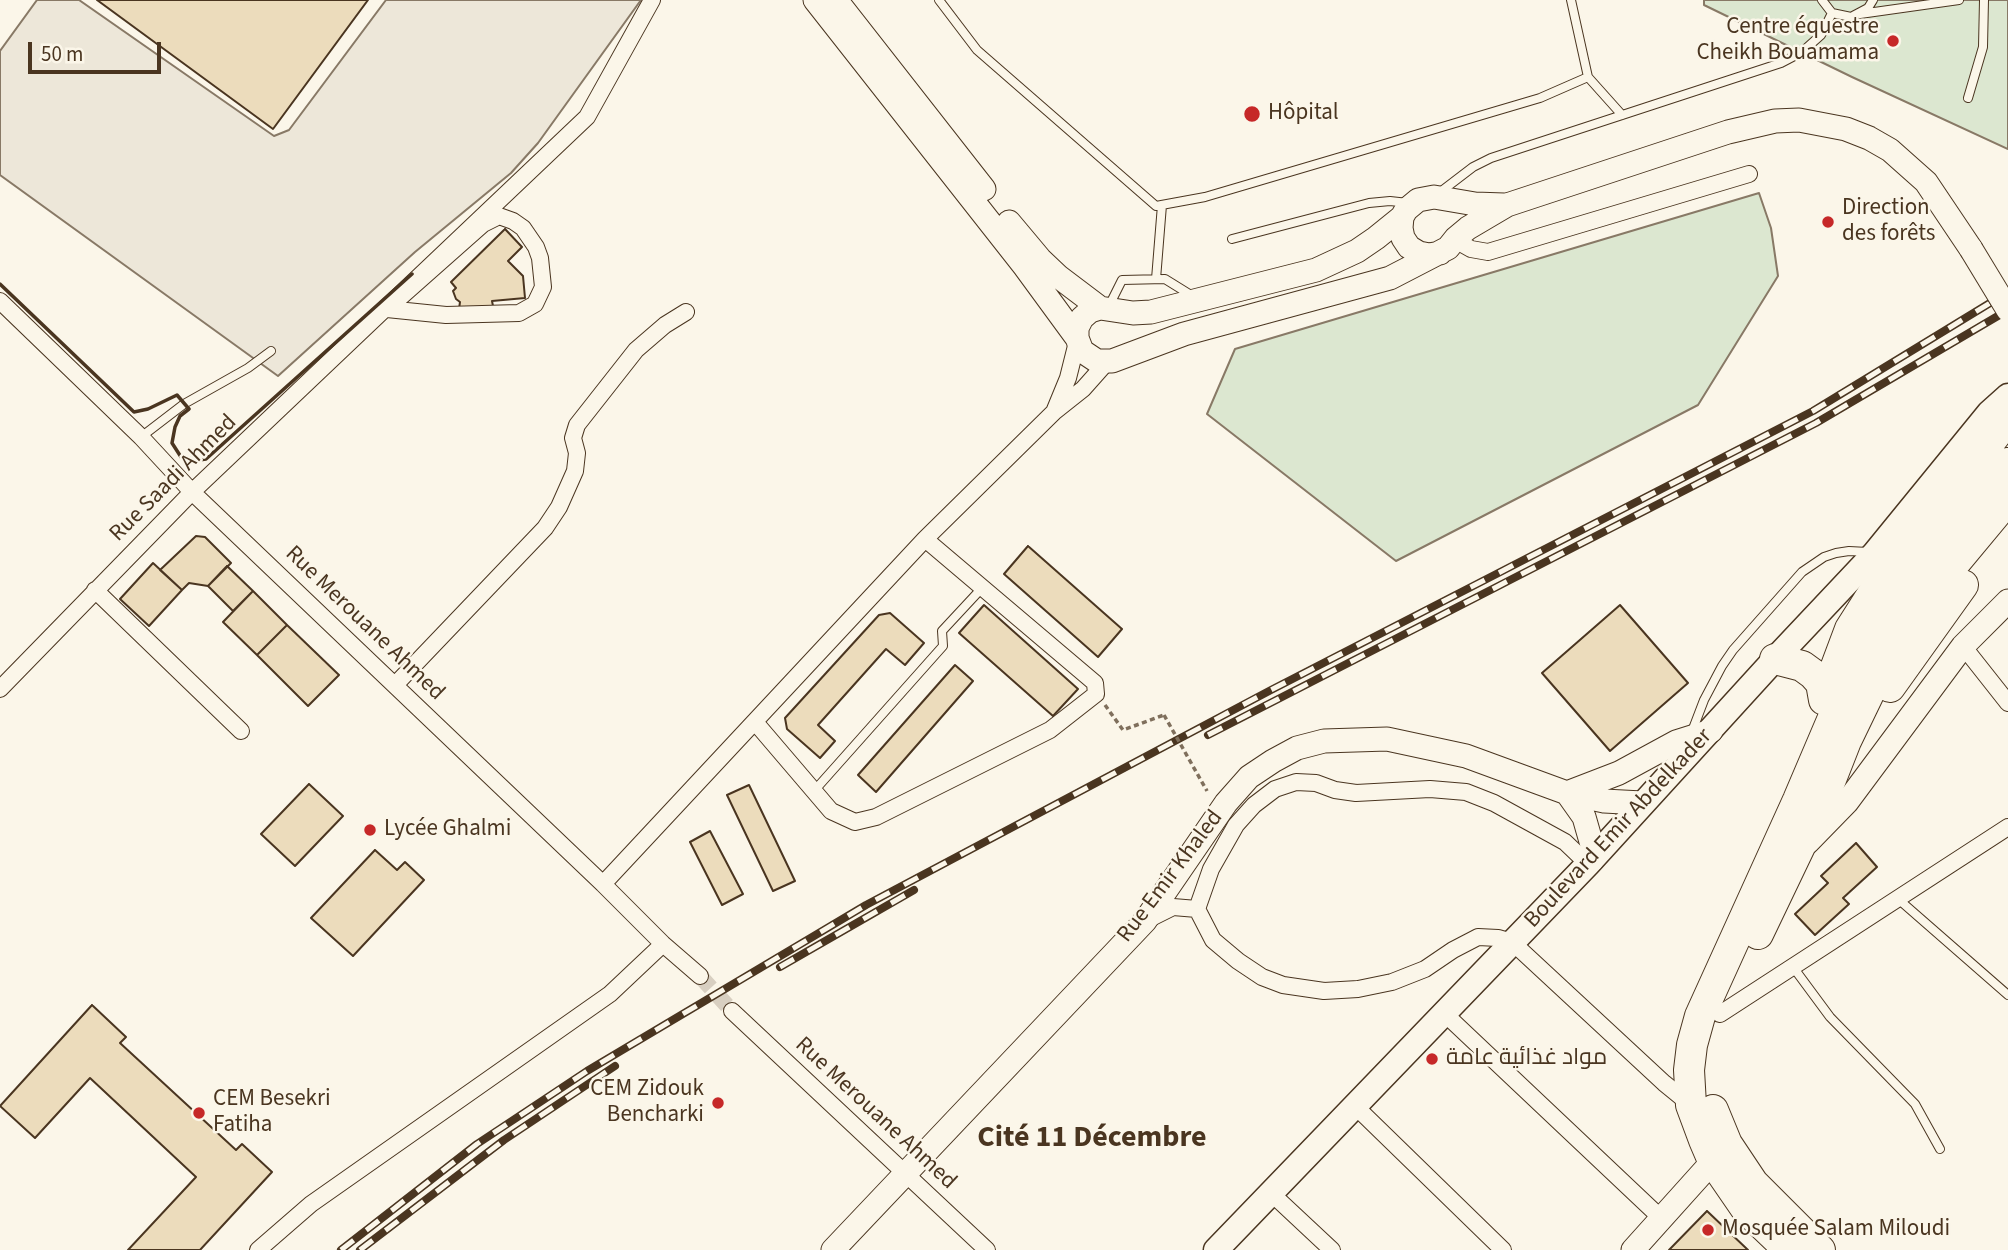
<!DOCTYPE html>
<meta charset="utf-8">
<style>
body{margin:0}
#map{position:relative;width:2008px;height:1250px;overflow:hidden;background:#fbf6e9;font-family:"Source Sans 3",sans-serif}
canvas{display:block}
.scale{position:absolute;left:28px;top:42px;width:133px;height:32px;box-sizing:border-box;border:4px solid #4a3520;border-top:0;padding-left:9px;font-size:21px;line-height:24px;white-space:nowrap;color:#4a3520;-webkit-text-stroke:5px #fbf6e9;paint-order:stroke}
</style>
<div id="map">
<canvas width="2008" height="1250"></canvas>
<div class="scale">50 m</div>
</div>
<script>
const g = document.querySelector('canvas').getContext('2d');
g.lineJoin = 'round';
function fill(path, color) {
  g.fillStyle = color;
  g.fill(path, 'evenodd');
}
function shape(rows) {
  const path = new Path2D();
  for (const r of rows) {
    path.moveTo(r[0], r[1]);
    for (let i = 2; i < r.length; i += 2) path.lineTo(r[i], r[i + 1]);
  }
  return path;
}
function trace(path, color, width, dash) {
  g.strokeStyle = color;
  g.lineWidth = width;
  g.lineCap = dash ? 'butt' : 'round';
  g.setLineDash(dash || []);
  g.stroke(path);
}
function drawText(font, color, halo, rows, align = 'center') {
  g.font = font + ' "Source Sans 3",Cairo,sans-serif';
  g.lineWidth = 5;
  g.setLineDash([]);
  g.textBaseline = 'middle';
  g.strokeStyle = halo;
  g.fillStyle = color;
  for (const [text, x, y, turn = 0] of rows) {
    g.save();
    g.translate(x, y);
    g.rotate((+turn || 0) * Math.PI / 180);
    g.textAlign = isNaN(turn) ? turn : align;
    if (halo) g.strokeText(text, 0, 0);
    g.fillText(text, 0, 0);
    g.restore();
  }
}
const green = shape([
 [1704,0,2008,0,2008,149,1852,77,1704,5,1704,0],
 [1759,193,1771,228,1778,276,1698,405,1396,561,1207,414,1235,349,1759,193]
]);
fill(green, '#dce7d0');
trace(green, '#887966', 2);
const parking = shape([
 [37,0,79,0,274,136,289,130,386,0,641,0,538,143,511,173,415,252,278,376,0,175,0,51,37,0]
]);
fill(parking, '#ede7d9');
trace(parking, '#887966', 2);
const building = shape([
 [97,0,368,0,273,129,97,0],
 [505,229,522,247,508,261,523,276,525,298,492,301,493,306,459,309,460,302,456,299,453,291,456,288,451,282,505,229],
 [196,536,205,537,231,563,208,586,189,583,182,590,160,570,196,536],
 [1028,546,1122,629,1098,657,1004,574,1028,546],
 [153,563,182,590,149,626,120,599,153,563],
 [227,566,253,591,233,611,208,586,227,566],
 [253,591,287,625,257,655,223,622,253,591],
 [984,605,1078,689,1053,716,959,633,984,605],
 [1620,605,1688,683,1610,751,1542,673,1620,605],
 [890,613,924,643,905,665,886,649,818,725,835,741,820,758,787,729,785,718,879,615,890,613],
 [287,625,339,675,308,706,257,655,287,625],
 [955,665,973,681,876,792,858,775,955,665],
 [309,784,343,816,295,866,261,834,309,784],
 [749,785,795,881,773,891,727,795,749,785],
 [710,831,743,894,722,905,690,842,710,831],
 [1856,843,1877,867,1843,898,1849,904,1815,935,1795,914,1828,883,1821,876,1856,843],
 [375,850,397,870,405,862,424,880,353,956,311,918,375,850],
 [92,1005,126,1037,120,1043,236,1150,242,1144,272,1172,200,1250,128,1250,196,1177,90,1078,35,1138,0,1106,92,1005],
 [1707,1211,1748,1250,1669,1250,1707,1211]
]);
fill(building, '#ecdcbc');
trace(building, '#4a3520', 2);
trace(shape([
 [700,976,732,1011]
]), '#d8cfc1', 16, [16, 8]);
const lane = shape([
 [939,0,977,50,1156,206,1205,197,1540,98,1588,77,1571,0],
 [1822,0,1832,13,1851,17,1868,8,1873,0],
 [1860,14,1959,0],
 [1588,77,1622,115],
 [1968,98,1983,47,1984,0],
 [1439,193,1473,167,1491,158,1781,63,1802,52,1821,35,1832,13],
 [1232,239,1369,203,1390,201,1408,203],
 [1156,279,1162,205],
 [1109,306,1122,280,1165,279,1194,297],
 [141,437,184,404,248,368,271,351],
 [1691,734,1704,700,1722,666,1733,650,1802,572,1824,557,1836,553,1849,551,1868,552],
 [814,791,943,646,942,631,982,588],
 [1897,898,2008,995],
 [1793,967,1830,1017,1915,1104,1940,1149]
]);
const street = shape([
 [499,216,513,221,523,228,536,247,540,258,543,287,535,304,519,313,446,315,387,309,483,224,499,216],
 [1455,240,1471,249,1488,252,1749,174],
 [0,301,141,437,192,492,603,884,663,944,700,976],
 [1054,412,1068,378,1077,342],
 [95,590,241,731],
 [1963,646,2008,703],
 [395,685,545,528,559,507,575,471,577,453,573,438,577,425,636,350,665,325,686,312],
 [0,689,192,492,587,117,652,0],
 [755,722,831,811,855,822,876,817,1050,730,1096,694,1095,683,925,539],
 [603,884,925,539,1054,412,1083,389,1107,362],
 [1197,909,1211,869,1236,825,1254,805,1275,789,1296,782,1316,783,1335,790,1356,793,1430,789,1466,792,1494,803,1565,842,1588,864],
 [1147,920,1173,907,1197,909,1213,940,1238,961,1262,977,1283,985,1324,991,1358,989,1392,982,1425,969,1453,950,1478,937,1498,938,1512,942,1664,1083,1691,1105],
 [732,1011,987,1250],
 [1445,1014,1662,1219],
 [1720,1014,2008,827],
 [1354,1105,1503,1250],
 [1271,1193,1332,1250],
 [258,1250,311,1204,610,994,663,944]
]);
const secondary = shape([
 [815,0,1025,267,1077,338,1082,351,1097,361,1112,361,1184,334,1390,278,1448,248,1456,238,1468,228,1507,205,1728,132,1775,121,1799,120,1846,129,1869,138,1890,150,1926,182,1971,249],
 [836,0,984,189],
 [1402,217,1401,228,1403,238,1409,247,1419,253,1429,255,1440,253],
 [1009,222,1040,259,1059,277,1100,308],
 [1077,338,1077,328,1082,318,1090,311,1100,308,1133,313,1151,312,1316,270,1357,251,1376,238,1402,217,1406,210,1418,200,1434,197,1475,204,1504,205],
 [1567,793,1619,773,1676,742,1711,731],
 [1567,793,1584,817,1592,845,1592,860],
 [1808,842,1847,802,1963,646,2008,601],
 [833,1250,1145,921,1226,803,1249,777,1273,761,1297,748,1324,741,1387,739,1466,756,1567,793,1604,801,1642,803],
 [1633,1250,1713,1161]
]);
const primary = shape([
 [1216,1250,1588,864,1775,659,1874,554,1989,413,2008,396]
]);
const highway = shape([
 [1775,659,1802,666,1813,674,1821,683,1824,700],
 [1832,677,1850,629,1885,574,2008,419],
 [1890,687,1963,585],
 [1758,934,1826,792,1846,741,1888,654,1910,620,1944,576,2008,499],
 [1713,1110,1727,1144,1753,1183,1820,1250],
 [1789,1250,1746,1209,1713,1161,1704,1140,1691,1105,1689,1070,1692,1045,1700,1016,1798,800,1853,671,1879,622,1904,586,2008,463]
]);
trace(lane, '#4a3520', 10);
trace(street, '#4a3520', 18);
trace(secondary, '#4a3520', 25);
trace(primary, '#4a3520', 27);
trace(highway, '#4a3520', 32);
trace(shape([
 [1105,705,1123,730,1164,715]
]), '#7f6f5c', 3.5, [5, 3.5]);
trace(lane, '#fbf6e9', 8);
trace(street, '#fbf6e9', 16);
trace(secondary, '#fbf6e9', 23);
trace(primary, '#fbf6e9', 24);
trace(highway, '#fbf6e9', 30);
const rail = shape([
 [1208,735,1816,423,2008,310],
 [780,967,914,890],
 [341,1250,477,1144,587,1071,866,905,1271,690,1813,411,2008,292],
 [360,1250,504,1140,615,1066]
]);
trace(rail, '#4a3520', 8);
trace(rail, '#fbf6e9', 5, [16]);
const secondaryBridge = shape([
 [1971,249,2008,310]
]);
trace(secondaryBridge, '#4a3520', 25, []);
trace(shape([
 [1164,715,1207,791]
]), '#7f6f5c', 3.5, [5, 3.5]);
trace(secondaryBridge, '#fbf6e9', 23);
trace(shape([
 [0,284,134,412,148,409,177,395,189,409,180,416,175,427,172,443,181,457,199,460,206,459,412,274]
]), '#4a3520', 3.5);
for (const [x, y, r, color] of [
 [1893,41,7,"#c62828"],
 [1252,114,9,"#c62828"],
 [1828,222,7,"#c62828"],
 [370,830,7,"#c62828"],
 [1432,1059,7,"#c62828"],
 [718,1103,7,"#c62828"],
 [199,1113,7,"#c62828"],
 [1708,1230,7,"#c62828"]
]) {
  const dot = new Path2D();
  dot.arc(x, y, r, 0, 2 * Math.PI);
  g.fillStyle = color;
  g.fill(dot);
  trace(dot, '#fbf6e9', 2.5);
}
drawText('23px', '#4a3520', '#fbf6e9', [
 ["Centre équestre",1879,28,"right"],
 ["Cheikh Bouamama",1879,54,"right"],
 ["Hôpital",1268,114],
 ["Direction",1842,209],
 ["des forêts",1842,235],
 ["Lycée Ghalmi",384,830],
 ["مواد غذائية عامة",1446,1059],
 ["CEM Zidouk",704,1090,"right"],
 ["Bencharki",704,1116,"right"],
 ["CEM Besekri",213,1100],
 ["Fatiha",213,1126],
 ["Mosquée Salam Miloudi",1722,1230]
], 'left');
drawText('23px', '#4a3520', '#fbf6e9', [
 ["Rue Saadi Ahmed",174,479,-45],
 ["Rue Merouane Ahmed",364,624,44],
 ["Boulevard Emir Abdelkader",1619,829,-47],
 ["Rue Emir Khaled",1171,877,-53],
 ["Rue Merouane Ahmed",875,1114,43]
]);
drawText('bold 30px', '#4a3520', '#fbf6e9', [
 ["Cité 11 Décembre",1092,1139]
]);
</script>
